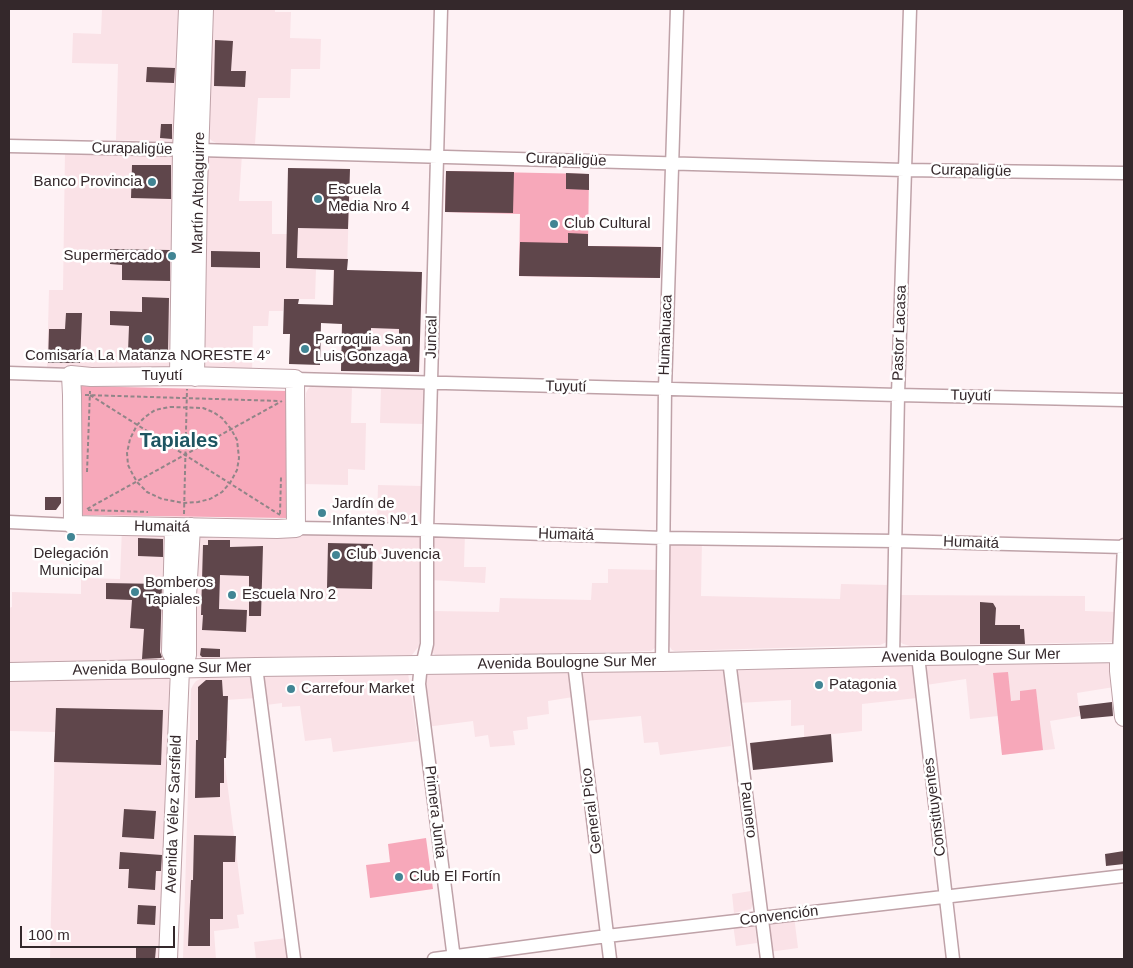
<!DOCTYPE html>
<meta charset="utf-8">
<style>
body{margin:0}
#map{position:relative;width:1133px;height:968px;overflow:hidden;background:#fef1f4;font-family:Helvetica,sans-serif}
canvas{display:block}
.frame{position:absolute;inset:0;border:10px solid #34282b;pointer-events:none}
.scale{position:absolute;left:20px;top:926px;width:155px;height:22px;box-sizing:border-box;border:2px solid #34282b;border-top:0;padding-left:6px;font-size:15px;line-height:18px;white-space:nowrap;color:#34282b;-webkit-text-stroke:4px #fff;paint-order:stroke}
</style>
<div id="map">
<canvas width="1133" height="968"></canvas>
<div class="frame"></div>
<div class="scale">100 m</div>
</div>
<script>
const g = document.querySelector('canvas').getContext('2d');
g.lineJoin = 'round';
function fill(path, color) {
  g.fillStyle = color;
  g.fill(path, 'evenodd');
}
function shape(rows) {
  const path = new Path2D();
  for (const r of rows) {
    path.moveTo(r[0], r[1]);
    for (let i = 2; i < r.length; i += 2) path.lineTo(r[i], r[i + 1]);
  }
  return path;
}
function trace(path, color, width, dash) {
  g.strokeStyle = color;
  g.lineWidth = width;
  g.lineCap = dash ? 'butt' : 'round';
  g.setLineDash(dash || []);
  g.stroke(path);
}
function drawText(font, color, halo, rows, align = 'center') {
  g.font = font + ' Helvetica,sans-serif';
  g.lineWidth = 5;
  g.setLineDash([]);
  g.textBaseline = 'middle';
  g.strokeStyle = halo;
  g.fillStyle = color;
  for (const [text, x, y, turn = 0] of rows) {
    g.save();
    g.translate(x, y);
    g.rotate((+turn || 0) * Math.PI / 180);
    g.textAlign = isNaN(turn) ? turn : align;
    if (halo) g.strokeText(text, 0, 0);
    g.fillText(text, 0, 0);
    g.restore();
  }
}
fill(shape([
 [102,9,184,9,176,142,116,140,118,64,72,63,73,33,101,34],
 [210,9,275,9,275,12,291,12,290,38,321,39,320,69,291,69,290,98,258,98,255,144,219,144,212,141,208,137],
 [65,151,174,153,171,365,168,369,162,372,47,368,49,290,63,290],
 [242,154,239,201,272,201,272,234,287,234,288,168,350,169,347,270,422,272,419,372,341,371,343,317,332,317,333,270,316,269,315,299,284,299,283,311,269,311,268,326,253,326,252,374,203,370,206,161,207,158,211,155],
 [314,386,352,387,351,423,366,423,365,470,348,469,348,485,303,484,306,393,308,389,310,387],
 [381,387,423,388,425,389,425,424,380,423],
 [378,485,422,486,420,521,415,523,377,522],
 [122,528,166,531,165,655,162,658,156,660,9,662,9,608,12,607,12,592,81,594,81,578,120,579],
 [415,532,421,536,422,539,419,646,412,655,201,658,197,656,195,653,197,537,200,535],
 [465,533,464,567,486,567,485,583,430,580,432,538,434,535],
 [702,539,701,596,840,599,841,584,889,585,888,639,887,642,880,645,675,651,672,650,668,644,669,545,671,542],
 [608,569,659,570,657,644,656,647,651,651,437,656,434,654,431,651,431,611,499,612,500,598,591,600,592,583,608,583],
 [897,595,1085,596,1085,611,1118,612,1115,641,1112,642,910,646,903,644,899,641],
 [1111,662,1114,687,1077,693,1080,716,1050,721,1055,749,1002,755,998,716,970,719,966,679,926,685,924,665],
 [912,663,913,666,917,698,862,704,862,731,804,737,804,725,791,726,791,700,738,703,736,665],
 [581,667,725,668,731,746,660,755,658,742,644,743,641,716,585,721],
 [426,671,566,671,571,678,573,697,548,701,549,714,527,717,528,729,513,731,515,745,490,747,488,735,475,737,473,721,426,727,422,677],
 [408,673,418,741,333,752,331,738,305,741,300,706,282,707,282,703,266,705,263,676,265,674],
 [165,676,169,680,171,684,164,959,50,959,55,732,9,731,9,679],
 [202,678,253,678,257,698,225,700,230,740,222,742,244,914,237,915,239,928,214,931,216,959,183,959,191,689,193,685,196,681],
 [751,891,753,904,751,909,734,913,732,894],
 [794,916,798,948,769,952,768,921],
 [733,924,753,925,755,927,757,943,736,946],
 [287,938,289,959,256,959,254,942]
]), '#fae2e7');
fill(shape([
 [446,171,589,174,588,246,661,247,660,278,519,276,520,214,445,212],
 [80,386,287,391,286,518,80,515],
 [1008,672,1011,701,1020,700,1020,691,1036,689,1043,750,1002,755,993,673],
 [426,838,433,889,370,898,366,865,390,862,388,844]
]), '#f7a8ba');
fill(shape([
 [215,40,233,41,231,71,246,71,245,87,214,86],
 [147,67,175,68,174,83,146,82],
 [161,124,172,124,172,139,160,138],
 [132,165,171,165,171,199,131,198],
 [288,168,350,169,348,229,298,228,297,258,348,259,347,270,422,272,419,372,341,371,342,324,321,323,320,365,289,364,290,334,283,334,284,299,299,299,298,304,333,305,334,270,286,268],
 [371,328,399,329,399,337,403,337,402,357,378,357,378,351,371,351],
 [446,171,514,172,513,213,445,212],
 [566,173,589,174,589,190,566,189],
 [568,233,588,234,588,246,661,247,660,278,519,276,520,242,568,243],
 [110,249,170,250,170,281,122,280,122,265,110,264],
 [211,251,260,252,260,268,211,267],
 [142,297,169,298,168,353,128,352,129,326,110,325,110,311,142,312],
 [66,313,82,313,80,363,48,363,49,329,65,329],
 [45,497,61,497,61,503,56,510,45,510],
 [138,538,163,539,163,557,138,556],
 [208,540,230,540,230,547,263,546,261,616,249,616,249,576,220,575,219,609,247,610,246,632,202,630,203,615,201,615,203,545,208,545],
 [328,543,373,544,372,589,327,588],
 [106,583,162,584,160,652,162,657,161,658,142,659,144,629,130,628,132,600,106,599],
 [980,602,993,603,996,608,995,625,1020,625,1020,629,1024,629,1025,644,980,644],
 [201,648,220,649,220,657,202,657,200,655],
 [206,680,222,680,223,696,228,696,226,758,224,758,224,783,220,783,220,797,195,798,196,740,198,740,198,687],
 [1112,702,1113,716,1081,719,1079,706],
 [56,708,163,710,161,765,54,762],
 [831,734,833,762,753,770,750,743],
 [124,809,156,811,154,839,122,837],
 [194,835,236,836,235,862,223,862,223,919,210,919,210,946,188,946,191,880,193,880],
 [1124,851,1124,864,1106,866,1105,854],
 [120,852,162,855,161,871,156,871,155,890,128,888,129,869,119,869],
 [138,905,156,906,155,925,137,924],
 [136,947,156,948,155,959,136,959]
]), '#5f464b');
const street = shape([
 [441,9,427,530,427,644,420,674,419,684,454,959],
 [9,146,200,150,904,170,1124,173],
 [9,373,71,375],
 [295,379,898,395,1124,400],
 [9,522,73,525],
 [296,528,427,530,663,538,895,541,1124,547],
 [1119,654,1124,545],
 [918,656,953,959],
 [893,657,898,395,910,9],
 [729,660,767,959],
 [662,662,665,389,677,9],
 [574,663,610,959],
 [256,667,294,959],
 [434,959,607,936,1124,876]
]);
const secondary = shape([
 [71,375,91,377,187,376,295,379,296,528,277,529,73,525,72,395,71,375],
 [179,376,182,150,188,9],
 [195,377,198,188,204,9],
 [174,527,171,652,180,669],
 [1119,654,1119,671,1124,717],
 [9,672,256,667,662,662,918,656,1124,653],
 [168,959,180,669,187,655,187,596,191,527]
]);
trace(street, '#bfa2a8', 15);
trace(secondary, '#bfa2a8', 20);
trace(shape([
 [85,395,280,401],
 [90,395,280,515],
 [170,407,203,408,213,412,222,418,231,429,237,440,239,458,237,470,230,483,222,492,210,499,198,502,184,503,162,499,147,492,137,482,133,475,128,465,127,453,130,439,137,425,145,417,155,410,170,407],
 [87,472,90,391],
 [87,509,282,401],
 [88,510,148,512],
 [184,514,187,389],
 [280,514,281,477]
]), '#918588', 2, [4, 2.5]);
trace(street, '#fff', 12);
trace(secondary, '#fff', 18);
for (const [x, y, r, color] of [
 [152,182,5,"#418594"],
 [318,199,5,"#418594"],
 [554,224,5,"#418594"],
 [172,256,5,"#418594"],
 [148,339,5,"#418594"],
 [305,349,5,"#418594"],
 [322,513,5,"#418594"],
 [71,537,5,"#418594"],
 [336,555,5,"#418594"],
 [135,592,5,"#418594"],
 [232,595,5,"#418594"],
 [819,685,5,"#418594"],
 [291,689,5,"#418594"],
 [399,877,5,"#418594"]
]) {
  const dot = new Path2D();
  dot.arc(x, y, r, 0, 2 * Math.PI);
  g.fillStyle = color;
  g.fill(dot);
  trace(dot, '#fff', 2);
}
drawText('15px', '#34282b', '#fff', [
 ["Curapaligüe",132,149,1],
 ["Curapaligüe",566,160,2],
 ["Curapaligüe",971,171,1],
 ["Martín Altolaguirre",199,193,-89],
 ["Pastor Lacasa",900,333,-88],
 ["Humahuaca",666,335,-88],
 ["Juncal",432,337,-89],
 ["Tuyutí",162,376],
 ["Tuyutí",566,387,1],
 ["Tuyutí",971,396,1],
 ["Humaitá",162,527,1],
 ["Humaitá",566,535,2],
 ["Humaitá",971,543,2],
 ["Avenida Boulogne Sur Mer",971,656,-1],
 ["Avenida Boulogne Sur Mer",567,663,-1],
 ["Avenida Boulogne Sur Mer",162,669,-1],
 ["Constituyentes",935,807,-97],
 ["Paunero",748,810,83],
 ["General Pico",592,811,-97],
 ["Primera Junta",435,812,83],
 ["Avenida Vélez Sarsfield",174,814,-88],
 ["Convención",779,916,-7]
]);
drawText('15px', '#34282b', '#fff', [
 ["Banco Provincia",142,182,"right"],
 ["Escuela",328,190],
 ["Media Nro 4",328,207],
 ["Club Cultural",564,224],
 ["Supermercado",162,256,"right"],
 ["Parroquia San",315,340],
 ["Luis Gonzaga",315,357],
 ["Comisaría La Matanza NORESTE 4°",148,356,"center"],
 ["Jardín de",332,504],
 ["Infantes Nº 1",332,521],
 ["Delegación",71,554,"center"],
 ["Municipal",71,571,"center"],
 ["Club Juvencia",346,555],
 ["Bomberos",145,583],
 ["Tapiales",145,600],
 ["Escuela Nro 2",242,595],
 ["Patagonia",829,685],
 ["Carrefour Market",301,689],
 ["Club El Fortín",409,877]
], 'left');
drawText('bold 20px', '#1e5561', '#fff', [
 ["Tapiales",179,441]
]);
</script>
